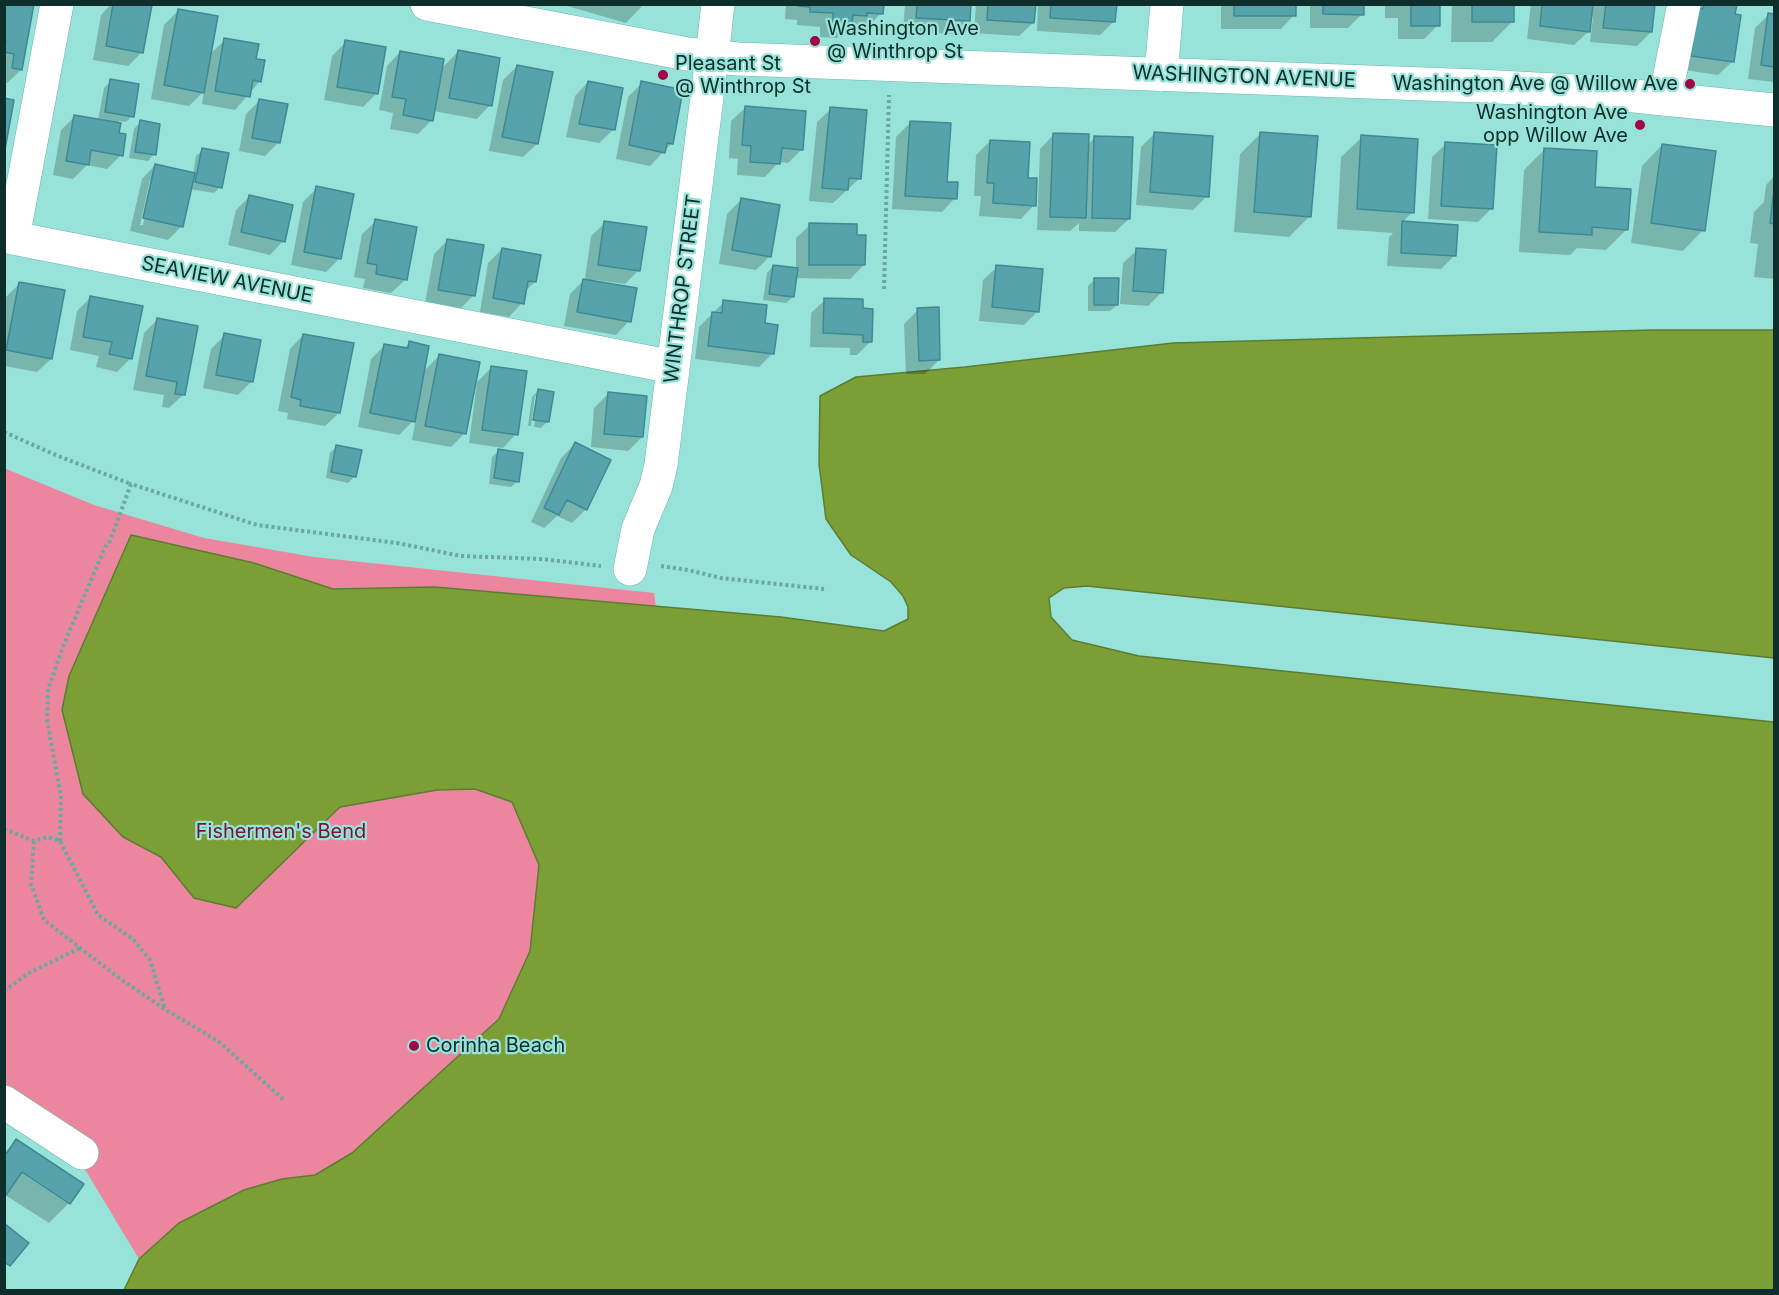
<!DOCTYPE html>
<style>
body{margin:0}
#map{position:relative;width:1779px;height:1295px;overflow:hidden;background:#97e3d9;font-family:Inter,sans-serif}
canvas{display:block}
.frame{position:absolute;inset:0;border:6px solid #0e2e2b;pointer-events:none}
</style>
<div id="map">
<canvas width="1779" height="1295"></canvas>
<div class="frame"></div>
</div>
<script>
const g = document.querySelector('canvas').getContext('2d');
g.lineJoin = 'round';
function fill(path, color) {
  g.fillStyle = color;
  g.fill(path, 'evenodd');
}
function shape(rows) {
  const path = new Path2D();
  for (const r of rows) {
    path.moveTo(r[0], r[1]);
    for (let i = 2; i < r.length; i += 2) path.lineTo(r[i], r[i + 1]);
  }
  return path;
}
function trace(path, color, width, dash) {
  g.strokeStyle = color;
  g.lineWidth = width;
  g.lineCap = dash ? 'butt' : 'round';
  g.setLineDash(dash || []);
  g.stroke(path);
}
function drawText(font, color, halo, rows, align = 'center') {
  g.font = font + ' Inter,sans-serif';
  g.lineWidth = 4.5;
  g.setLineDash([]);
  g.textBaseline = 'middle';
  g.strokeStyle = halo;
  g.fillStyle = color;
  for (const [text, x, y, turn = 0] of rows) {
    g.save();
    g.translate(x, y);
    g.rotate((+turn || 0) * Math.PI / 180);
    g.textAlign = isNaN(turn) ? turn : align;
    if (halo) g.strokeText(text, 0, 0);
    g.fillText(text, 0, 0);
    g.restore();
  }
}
fill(shape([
 [1653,330,1774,330,1774,658,1087,586,1064,588,1049,598,1051,617,1072,640,1139,656,1774,722,568,1135,124,1290,139,1259,86,1171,61,1153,5,1091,4,468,94,505,204,538,314,557,654,593,656,607,781,617,884,631,908,619,908,607,903,596,891,582,851,555,826,519,819,464,820,396,856,377,965,367,1173,343]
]), '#ec869e');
const water = shape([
 [1653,330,1774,330,1774,658,1087,586,1064,588,1049,598,1051,617,1072,640,1139,656,1774,722,1774,1290,124,1290,139,1259,179,1223,244,1190,282,1179,315,1175,352,1153,499,1019,530,951,539,865,512,802,475,789,437,790,340,807,236,908,194,898,161,857,123,837,83,794,62,710,69,676,131,535,254,563,333,589,435,587,781,617,884,631,908,619,908,607,903,596,891,582,851,555,826,519,819,464,820,396,856,377,965,367,1173,343,1653,330]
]);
fill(water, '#7c9f35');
trace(water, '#5b7d32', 1.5);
fill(shape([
 [4,4,21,70,7,83,4,83],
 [111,4,150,7,142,52,128,66,93,60,101,15],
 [560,4,644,4,626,23],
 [786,4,882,4,881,13,868,27,854,26,851,29,845,29,837,38,820,37,820,27,797,25,797,20,785,19],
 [905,4,958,4,969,20,955,34,903,31],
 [976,4,1034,4,1033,23,1019,36,974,33],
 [1038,4,1115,4,1114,21,1100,35,1037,31],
 [1221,4,1294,4,1294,15,1281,29,1221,29],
 [1310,4,1362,4,1362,14,1348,28,1310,28],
 [1376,4,1438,4,1438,25,1424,39,1398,39,1398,18,1385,18,1385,5],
 [1452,4,1513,4,1513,21,1492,42,1451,42],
 [1531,4,1592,4,1591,8,1594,4,1653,4,1651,32,1637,46,1590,42,1593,17,1590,16,1588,32,1574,45,1527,39],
 [1699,4,1735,4,1732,62,1718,75,1678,69],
 [178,11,209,55,225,40,255,60,260,81,235,110,202,104,204,91,189,106,151,99,164,25],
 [1768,15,1774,15,1774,82,1748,79,1755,28],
 [346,42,377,93,363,107,324,100,332,56],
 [400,52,441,69,458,52,490,105,477,119,433,111,432,120,418,134,390,129,393,113,379,110,387,66],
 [517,66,537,144,523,157,489,151,503,80],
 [111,81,132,116,126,122,119,121,117,134,121,155,107,169,87,165,73,179,53,175,61,130,75,116,98,120,104,88],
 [588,82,621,89,613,130,599,143,566,137,575,96],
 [642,83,682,91,671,144,650,166,616,159,628,97],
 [260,100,279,142,265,156,239,151,246,114],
 [745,108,802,149,788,163,779,162,765,177,737,175,738,159,729,158,731,121],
 [831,109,859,179,833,203,809,201,817,122],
 [140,122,154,154,148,161,129,158,134,129],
 [910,123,955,198,942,212,892,209,896,137],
 [1155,133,1207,196,1193,210,1136,205,1141,147],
 [1261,133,1310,216,1289,237,1234,232,1240,154],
 [1053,135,1087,146,1095,137,1129,219,1115,232,1079,231,1079,223,1070,231,1037,230,1040,149],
 [1362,137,1412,212,1402,223,1457,226,1455,255,1441,269,1387,266,1389,237,1393,233,1337,229,1341,157],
 [990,141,1027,179,1034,205,1021,219,979,216,981,196,974,196,976,155],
 [1446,144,1492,208,1478,222,1428,219,1432,157],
 [1662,145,1703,230,1683,251,1631,243,1642,166],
 [1545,149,1593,188,1627,229,1606,250,1577,248,1570,255,1519,252,1524,170],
 [203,150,220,187,214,193,190,189,182,226,168,240,130,231,142,179,155,165,193,174,196,156],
 [150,180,153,180,143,225,140,225],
 [1774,176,1774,279,1754,277,1758,244,1750,243,1754,212,1764,202,1766,185],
 [317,188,340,258,326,272,291,265,303,202],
 [249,197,283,241,270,255,228,245,236,210],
 [741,200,770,256,756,270,719,264,727,214],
 [376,221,415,228,405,280,391,293,363,288,365,279,354,277,362,234],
 [605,223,639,270,625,284,596,280,595,282,629,321,616,335,564,326,570,294,585,279,591,236],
 [810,225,855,236,864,265,850,279,795,278,793,297,786,303,763,300,767,273,773,266,796,269,796,238],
 [447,241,473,296,460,309,425,303,434,254],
 [502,249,535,282,524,292,522,303,509,317,480,312,488,263],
 [1137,250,1162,292,1148,306,1120,304,1123,263],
 [997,267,1038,311,1024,325,979,321,983,280],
 [1095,279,1117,305,1110,311,1088,311,1088,286],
 [20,283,51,359,37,372,4,366,4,304,6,297],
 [91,297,131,358,117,372,96,367,99,356,70,350,77,311],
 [825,300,861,310,871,341,857,355,850,355,850,348,810,347,811,313],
 [724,302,773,353,759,367,695,359,699,327],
 [918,310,939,360,925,374,906,374,904,324],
 [158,319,183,395,169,408,162,407,164,395,133,390,144,333],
 [225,335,252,381,238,395,203,388,211,349],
 [303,335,339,413,325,426,287,419,288,413,278,411,290,349],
 [409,343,422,373,439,356,465,433,451,447,412,440,416,418,399,435,358,427,371,359,385,345,404,349],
 [491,368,516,434,503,448,469,443,477,382],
 [538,391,548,421,541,428,534,427,538,396,535,396,531,426,528,426,532,397],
 [608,394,642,437,628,451,591,447,594,408],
 [575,444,586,509,572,523,557,516,544,528,531,522,561,458],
 [337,446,355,476,348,483,326,478,330,453],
 [499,451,518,481,511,487,489,484,492,457],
 [16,1141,69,1203,49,1223,5,1195,4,1153]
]), '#0003');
const building = shape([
 [4,4,34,4,22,70,12,68,14,54,4,52,6,40,4,40,4,4],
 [113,4,152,5,143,53,106,46,113,4],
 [798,4,884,4,883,14,867,13,867,16,853,15,852,24,833,23,833,13,810,12,810,7,798,6,798,4],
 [917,4,971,4,970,21,916,18,917,4],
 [988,4,1036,4,1034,23,987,20,988,4],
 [1051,4,1117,4,1115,22,1050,18,1051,4],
 [1234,4,1296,4,1296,16,1234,16,1234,4],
 [1323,4,1364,4,1364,15,1323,14,1323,4],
 [1440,4,1440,26,1411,26,1411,5,1398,5,1440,4],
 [1472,4,1514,4,1514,22,1472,22,1472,4],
 [1542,4,1593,4,1590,32,1540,26,1542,4],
 [1606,4,1655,4,1652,32,1603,28,1606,4],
 [1704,4,1737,4,1735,14,1741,15,1734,62,1691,56,1699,8,1703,9,1704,4],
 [178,9,218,16,204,93,164,85,178,9],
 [1768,13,1774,14,1774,67,1761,65,1768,13],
 [224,38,259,44,256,59,265,60,261,82,253,80,250,97,215,91,224,38],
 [345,40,386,47,378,94,337,87,345,40],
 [458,50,500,58,492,106,449,98,458,50],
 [400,51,444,59,433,121,403,115,406,99,392,97,400,51],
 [517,65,553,72,538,144,502,137,517,65],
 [110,79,139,84,134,117,105,112,110,79],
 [588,81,623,88,615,130,579,124,588,81],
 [641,81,683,90,673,144,667,143,665,153,629,145,641,81],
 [4,98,14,100,4,155,4,98],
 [259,99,288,104,280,143,252,138,259,99],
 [745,106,806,111,803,150,782,148,780,164,750,162,751,146,742,145,745,106],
 [830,107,867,110,861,179,849,178,848,190,822,188,830,107],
 [74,115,121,123,119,133,126,134,123,156,91,150,89,165,66,161,74,115],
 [140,120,160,124,156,155,135,152,140,120],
 [910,121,951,123,947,182,958,182,957,199,905,196,910,121],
 [1154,132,1213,136,1209,197,1150,192,1154,132],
 [1260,132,1318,136,1311,217,1254,212,1260,132],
 [1053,133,1089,134,1086,218,1050,217,1053,133],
 [1361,135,1418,139,1414,213,1357,209,1361,135],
 [1094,136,1133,137,1130,219,1092,218,1094,136],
 [990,140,1030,142,1028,178,1037,178,1036,206,993,203,994,183,987,183,990,140],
 [1445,142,1497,145,1493,209,1441,206,1445,142],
 [1662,144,1716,151,1705,231,1651,223,1662,144],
 [202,148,229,153,222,188,195,182,202,148],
 [1544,148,1597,151,1595,187,1631,189,1628,230,1592,227,1592,235,1539,232,1544,148],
 [155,164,195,173,183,227,143,218,155,164],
 [316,186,354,194,341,259,304,252,316,186],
 [1774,189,1774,224,1770,223,1774,189],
 [249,195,293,205,285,242,241,232,249,195],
 [741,198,780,205,771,257,732,250,741,198],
 [375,219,417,227,407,280,376,274,377,265,367,263,375,219],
 [604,221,647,227,640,271,598,265,604,221],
 [1402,221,1458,225,1456,256,1401,253,1402,221],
 [809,223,857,224,857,235,866,235,865,265,809,265,809,223],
 [447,239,484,245,475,296,438,290,447,239],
 [502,248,541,255,536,282,528,281,524,304,493,298,502,248],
 [1136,248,1166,250,1163,293,1133,291,1136,248],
 [773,265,798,268,794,297,769,294,773,265],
 [996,265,1043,269,1039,312,992,307,996,265],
 [1094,278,1119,278,1118,305,1094,305,1094,278],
 [583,279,637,288,631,322,577,312,583,279],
 [19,282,65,290,52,359,6,350,19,282],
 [90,296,143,306,132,359,109,354,112,342,83,337,90,296],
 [824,298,863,299,863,308,873,309,872,342,863,342,863,335,823,333,824,298],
 [723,300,767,305,765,323,778,325,774,354,708,346,712,312,722,313,723,300],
 [939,307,940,360,919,361,917,308,939,307],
 [157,318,198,326,185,395,175,394,177,382,146,376,157,318],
 [224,333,261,340,253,382,216,375,224,333],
 [303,334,354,343,340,413,300,406,301,400,291,397,303,334],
 [409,341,429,346,415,422,370,413,384,344,408,348,409,341],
 [439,354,480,362,466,434,425,426,439,354],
 [491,366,527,371,518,435,482,430,491,366],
 [538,389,554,392,549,422,533,420,538,389],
 [608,392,647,396,643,437,604,434,608,392],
 [575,442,611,460,587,510,567,500,559,515,544,508,575,442],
 [336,445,362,450,356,477,331,472,336,445],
 [498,449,523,453,519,482,494,478,498,449],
 [16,1139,84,1184,70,1204,22,1172,4,1198,4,1151,7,1153,16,1139],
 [4,1223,29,1243,10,1266,4,1262,4,1223]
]);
fill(building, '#57a3ac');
trace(building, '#3e8a94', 1.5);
const minor = shape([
 [57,4,13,238,673,367],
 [1161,75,1167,4],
 [1665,99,1684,4],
 [630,569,638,529,656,486,661,465,712,57],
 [4,1102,82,1153]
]);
const secondary = shape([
 [427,4,687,54,738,59,1479,86,1594,92,1774,110],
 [712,57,718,4]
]);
trace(minor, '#6bb6ad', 34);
trace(secondary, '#6bb6ad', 34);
trace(shape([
 [884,289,889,95],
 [4,432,58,456,131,484],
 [661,566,688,570,721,578,824,589],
 [4,829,34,841,47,837,60,841,98,915,133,939,150,960,165,1009],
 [34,841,31,884,44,920,119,978,166,1010,218,1041,284,1100],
 [60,841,61,796,47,720,48,689,64,644,105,547,110,541,131,484,257,525,397,543,461,556,542,559,601,566],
 [4,991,29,973,80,948]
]), '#6aa8a0', 4, [3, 3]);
trace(minor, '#fff', 33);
trace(secondary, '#fff', 33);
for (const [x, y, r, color] of [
 [815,41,6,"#a00548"],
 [663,75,6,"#a00548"],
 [1690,84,6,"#a00548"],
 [1640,125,6,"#a00548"],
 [414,1046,6,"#a00548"]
]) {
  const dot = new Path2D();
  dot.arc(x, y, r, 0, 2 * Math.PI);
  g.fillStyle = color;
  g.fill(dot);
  trace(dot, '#97e3d9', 2);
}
drawText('20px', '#0e2e2b', '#97e3d9', [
 ["Washington Ave",827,29],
 ["@ Winthrop St",827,52],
 ["Pleasant St",675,64],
 ["@ Winthrop St",675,87],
 ["Washington Ave @ Willow Ave",1678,84,"right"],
 ["Washington Ave",1628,113,"right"],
 ["opp Willow Ave",1628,136,"right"],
 ["Corinha Beach",426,1046]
], 'left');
drawText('20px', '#0e2e2b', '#97e3d9', [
 ["WASHINGTON AVENUE",1244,77,2],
 ["SEAVIEW AVENUE",227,280,11],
 ["WINTHROP STREET",683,289,-83]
]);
drawText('20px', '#781338', '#97e3d9', [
 ["Fishermen's Bend",281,832]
]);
</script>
